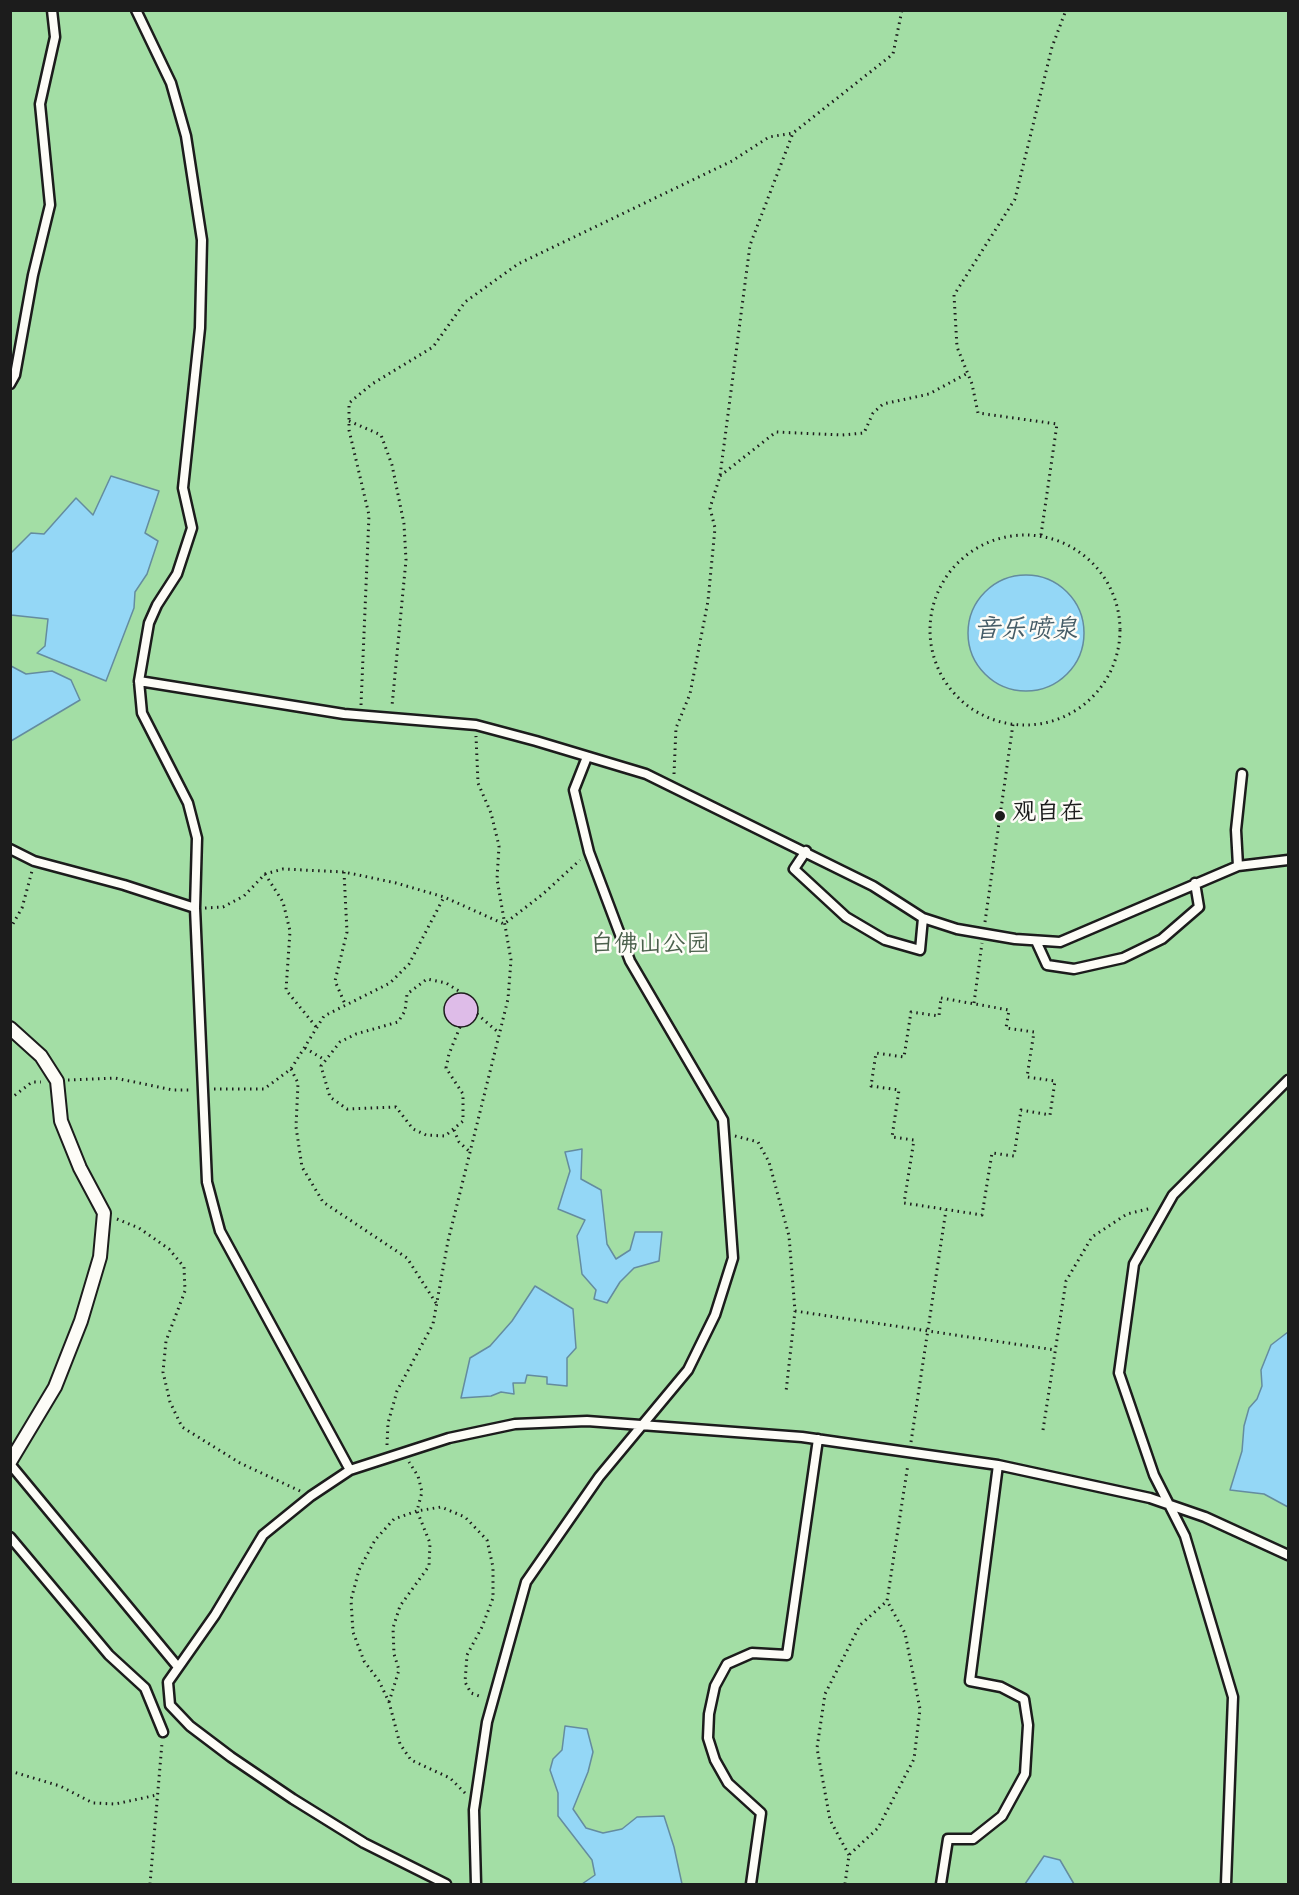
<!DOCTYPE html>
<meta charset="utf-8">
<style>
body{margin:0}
#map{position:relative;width:1299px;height:1895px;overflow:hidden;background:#fdfcf7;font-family:Dekko,sans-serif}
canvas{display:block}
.frame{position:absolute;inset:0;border:12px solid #1c1c1c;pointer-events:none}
</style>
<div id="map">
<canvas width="1299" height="1895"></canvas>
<div class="frame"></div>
</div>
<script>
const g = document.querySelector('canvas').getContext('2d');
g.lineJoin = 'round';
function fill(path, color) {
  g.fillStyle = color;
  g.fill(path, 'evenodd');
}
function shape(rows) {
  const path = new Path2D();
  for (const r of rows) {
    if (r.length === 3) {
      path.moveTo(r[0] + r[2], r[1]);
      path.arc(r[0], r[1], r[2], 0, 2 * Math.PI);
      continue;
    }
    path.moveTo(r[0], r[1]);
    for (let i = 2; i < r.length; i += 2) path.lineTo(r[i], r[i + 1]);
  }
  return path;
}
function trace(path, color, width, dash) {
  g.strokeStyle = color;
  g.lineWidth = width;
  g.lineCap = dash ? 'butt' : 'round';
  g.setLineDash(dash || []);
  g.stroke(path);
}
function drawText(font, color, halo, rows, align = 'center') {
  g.font = font + ' Dekko,"LXGW WenKai TC",sans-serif';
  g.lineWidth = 5;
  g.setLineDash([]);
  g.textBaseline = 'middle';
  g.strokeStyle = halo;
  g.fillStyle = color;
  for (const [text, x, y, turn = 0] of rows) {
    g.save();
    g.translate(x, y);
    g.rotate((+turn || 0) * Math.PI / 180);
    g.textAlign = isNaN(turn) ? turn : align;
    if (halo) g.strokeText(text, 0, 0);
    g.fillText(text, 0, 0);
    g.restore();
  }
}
fill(shape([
 [11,11,1288,11,1288,1884,11,1884]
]), '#a3dea5');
const water = shape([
 [111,476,159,491,145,533,158,541,147,574,135,592,134,608,106,681,37,653,45,646,48,619,11,615,10,554,31,533,44,534,76,498,93,515,111,476],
 [1026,633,58],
 [11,666,26,674,52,671,71,680,80,700,11,741,11,666],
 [582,1149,581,1179,601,1190,607,1244,616,1259,630,1250,635,1232,662,1232,659,1261,634,1268,620,1282,607,1303,594,1299,596,1290,582,1274,577,1236,585,1220,558,1209,570,1171,565,1152,582,1149],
 [535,1286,573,1309,576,1348,567,1358,567,1386,547,1384,547,1377,527,1375,525,1383,513,1383,514,1394,501,1392,491,1396,461,1398,470,1358,490,1346,512,1321,535,1286],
 [1288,1332,1288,1507,1264,1494,1230,1490,1242,1451,1244,1426,1249,1408,1257,1399,1262,1386,1261,1370,1271,1345,1288,1332],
 [565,1726,587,1729,593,1752,588,1772,573,1809,586,1828,603,1833,622,1829,637,1817,664,1816,674,1847,682,1884,582,1884,595,1875,592,1860,558,1816,558,1793,550,1770,553,1759,562,1750,565,1726],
 [1044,1856,1060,1860,1074,1884,1025,1884,1044,1856]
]);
fill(water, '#94d7f6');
trace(water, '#648c9f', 1.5);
const building = shape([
 [461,1010,17]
]);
fill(building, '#debce8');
trace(building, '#1c1c1c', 1.5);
const service = shape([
 [136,10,171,83,186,136,202,240,200,328,183,488,192,528,177,574,157,605,149,623,139,681,142,713,188,803,197,838,195,908,207,1182,220,1231,350,1470,311,1496,263,1535,215,1615,168,1682,170,1705,190,1726,231,1757,293,1799,364,1843,446,1884],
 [10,384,15,375,33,275,50,205,40,104,55,37,52,10],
 [139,681,344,714,476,725,536,741,646,774,873,886,923,918,957,929,1015,939,1060,942,1238,866,1288,860],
 [10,849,34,861,124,885,195,908],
 [806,851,794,869,846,917,885,940,920,950,923,918],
 [1238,866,1236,830,1242,774],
 [1036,941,1047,965,1074,969,1123,958,1162,939,1199,907,1195,883],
 [10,1464,178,1667],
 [350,1470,449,1438,515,1424,587,1421,802,1437,998,1465,1150,1498,1205,1517,1288,1555],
 [10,1537,109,1655,145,1688,163,1732],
 [476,1884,474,1810,487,1722,526,1582,599,1477,688,1370,715,1315,733,1258,723,1120,630,961,589,852,574,790,587,757],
 [751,1884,761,1813,728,1783,715,1760,708,1738,709,1714,715,1686,727,1664,752,1653,787,1655,818,1439],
 [941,1884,948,1839,973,1839,1002,1816,1025,1774,1028,1725,1024,1699,1001,1687,970,1681,998,1465],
 [1226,1884,1233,1697,1185,1536,1154,1475,1119,1373,1134,1264,1173,1195,1288,1080]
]);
const pedestrian = shape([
 [10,1028,41,1056,57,1081,61,1121,80,1168,104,1213,100,1257,81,1321,55,1387,10,1462]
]);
trace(service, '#1c1c1c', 13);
trace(pedestrian, '#1c1c1c', 16);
trace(shape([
 [349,421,381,435,392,465,404,524,406,560,392,706],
 [720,476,776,432,842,435,864,433,873,413,883,404,929,394,968,373],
 [1025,630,95],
 [1041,535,1057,424,978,413,972,384,957,347,954,295,1015,199,1052,47,1066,10],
 [361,705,369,515,349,430,349,403,372,384,433,347,465,302,518,264,732,161,769,137,793,133],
 [674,774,676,728,690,694,708,601,715,528,710,508,720,476,750,245,793,133,893,54,902,10],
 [344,872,347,932,335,981,345,1004],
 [265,874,283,902,290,931,286,990,317,1028],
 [205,908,223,907,244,896,265,874,283,869,344,872,396,883,444,897,504,924,543,894,580,860],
 [985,922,1013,724],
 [10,929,22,908,32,871],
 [941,998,1009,1010,1006,1028,1034,1032,1027,1077,1055,1081,1050,1115,1021,1110,1014,1156,992,1153,982,1215,904,1203,914,1140,892,1137,899,1090,871,1086,876,1053,904,1057,911,1012,939,1016,941,998],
 [974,1003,982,943],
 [477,1014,499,1033],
 [460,1027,449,1054,446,1068,463,1094,463,1121,445,1136,426,1135,413,1129,396,1107,347,1109,330,1097,321,1066,340,1042,356,1034,398,1022,405,1011,407,994,427,979,446,983,462,993],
 [305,1048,325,1060],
 [291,1069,298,1083,296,1127,302,1167,323,1202,407,1258,436,1303],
 [68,1080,115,1078,173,1090,192,1090],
 [214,1089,264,1089,291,1069,324,1016,390,983,409,964,444,897],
 [10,1099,32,1082,41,1082],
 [454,1130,459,1142,470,1152],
 [735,1136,758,1142,769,1162,789,1236,795,1311,786,1392],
 [117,1219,139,1228,169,1249,184,1267,185,1291,166,1341,163,1372,170,1402,182,1427,240,1463,300,1491],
 [795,1311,1055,1350],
 [1043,1430,1066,1281,1092,1237,1127,1214,1152,1208],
 [911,1442,946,1210],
 [387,1445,388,1423,397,1391,433,1324,448,1241,508,999,511,960,497,879,499,846,491,813,478,783,476,736],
 [389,1702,399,1670,394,1654,393,1628,400,1606,429,1566,430,1543,417,1511,422,1492,418,1476,409,1462],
 [10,1771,60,1786,93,1803,115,1804,157,1795],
 [465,1793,450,1778,411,1760,400,1744,389,1702,379,1681,364,1661,353,1632,351,1600,359,1570,375,1540,394,1519,417,1511,441,1507,465,1517,487,1540,493,1567,493,1598,482,1627,467,1655,465,1682,471,1693,482,1697],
 [849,1855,830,1820,817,1748,825,1694,860,1625,887,1601],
 [150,1884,162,1743],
 [845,1884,849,1855,878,1828,914,1759,920,1709,905,1633,887,1601,908,1464]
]), '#1c1c1c', 3, [1.5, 4.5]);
trace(service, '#fdfcf7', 8);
trace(pedestrian, '#fdfcf7', 12);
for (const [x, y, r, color] of [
 [1000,816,6,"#1c1c1c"]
]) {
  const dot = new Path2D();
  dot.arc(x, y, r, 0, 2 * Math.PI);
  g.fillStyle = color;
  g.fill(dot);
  trace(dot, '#fdfcf7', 2);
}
drawText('24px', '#1c1c1c', '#fdfcf7', [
 ["观自在",1012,816]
], 'left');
drawText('24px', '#4b604c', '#fdfcf7', [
 ["白佛山公园",650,948]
]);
drawText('italic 26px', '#465d68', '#fdfcf7', [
 ["音乐喷泉",1026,633]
]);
</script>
